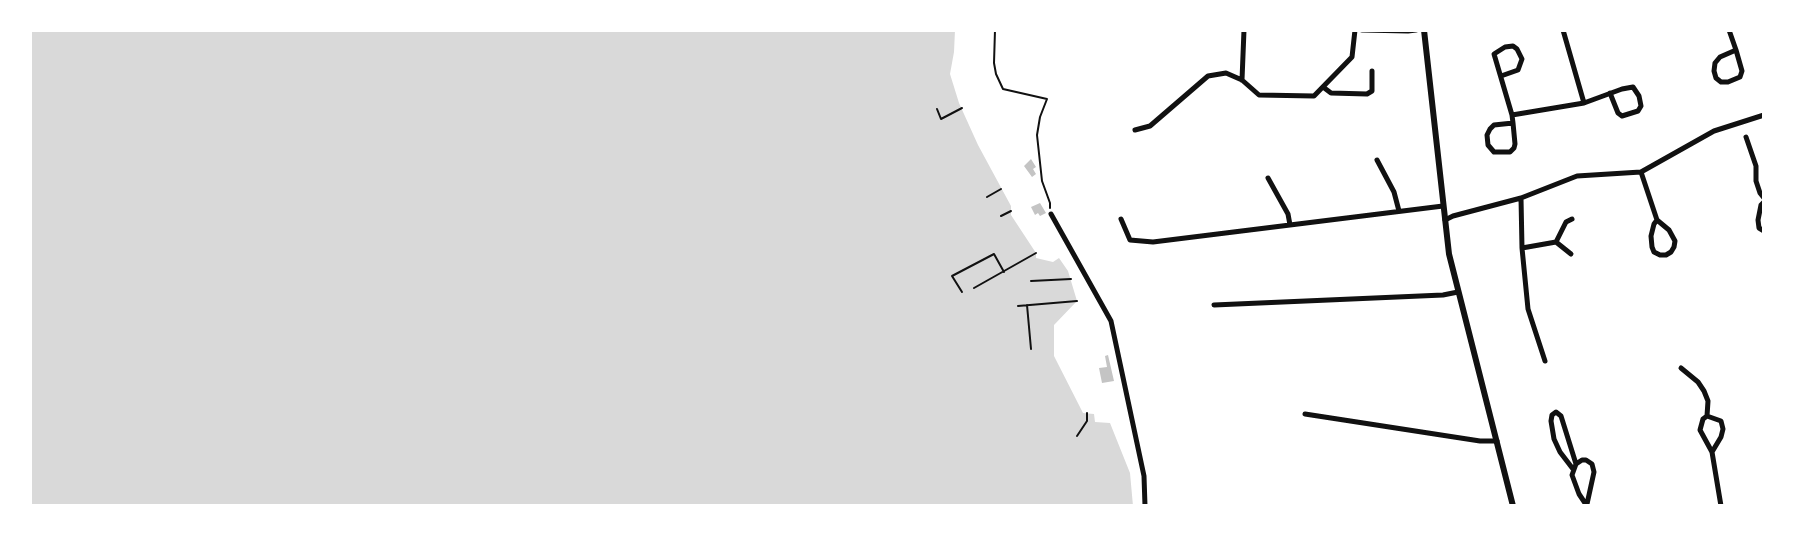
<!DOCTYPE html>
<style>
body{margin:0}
#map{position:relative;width:1794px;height:536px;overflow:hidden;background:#fff;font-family:"PT Sans Narrow",sans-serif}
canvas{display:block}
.frame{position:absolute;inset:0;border:32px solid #fff;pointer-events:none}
</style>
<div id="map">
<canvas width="1794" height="536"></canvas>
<div class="frame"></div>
</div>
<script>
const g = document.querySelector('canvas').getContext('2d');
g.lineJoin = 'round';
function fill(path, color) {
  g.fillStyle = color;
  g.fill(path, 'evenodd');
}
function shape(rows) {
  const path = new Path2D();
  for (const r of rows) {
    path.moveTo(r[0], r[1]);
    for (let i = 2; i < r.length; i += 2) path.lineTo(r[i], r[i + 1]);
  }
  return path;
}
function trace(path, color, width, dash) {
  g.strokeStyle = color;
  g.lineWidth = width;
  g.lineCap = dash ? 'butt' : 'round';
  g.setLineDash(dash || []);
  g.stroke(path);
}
fill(shape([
 [30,30,955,30,954,52,950,74,959,103,978,145,1011,206,1011,215,1036,253,1036,258,1053,262,1059,258,1068,271,1077,301,1054,325,1054,356,1083,413,1094,414,1095,422,1110,423,1130,473,1133,506,30,506]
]), '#d9d9d9');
fill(shape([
 [1031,159,1036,167,1033,169,1036,174,1032,177,1024,166],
 [1040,203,1046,213,1040,216,1038,213,1035,215,1031,207],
 [1108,355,1114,381,1102,383,1099,368,1107,367,1105,356]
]), '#c4c4c4');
trace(shape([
 [995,30,994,63,996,74,1003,89,1047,99,1040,117,1037,135,1042,181,1050,203,1050,208],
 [937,109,941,119,962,108],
 [987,197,1001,189],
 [1001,216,1011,211],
 [1031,281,1071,279],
 [974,288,1036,253],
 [962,292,952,276,994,254,1004,272],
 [1027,305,1031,349],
 [1018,306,1077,301],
 [1077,436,1087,421,1087,413]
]), '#111', 2);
trace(shape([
 [1362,30,1408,31,1416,30],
 [1729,30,1736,50,1742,71,1740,77,1728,82,1721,82,1716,78,1714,71,1715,63,1720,57,1736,50],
 [1501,76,1518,70,1522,59,1517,49,1513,46,1505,47,1494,54,1512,115,1584,103,1563,30],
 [1242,80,1244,30],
 [1323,87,1331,93,1367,94,1372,91,1372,71],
 [1584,103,1622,89,1633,87,1639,96,1641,106,1638,111,1622,116,1618,113,1610,93],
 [1512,115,1513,123,1515,144,1514,148,1510,152,1494,152,1488,145,1487,135,1490,129,1494,125,1513,123],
 [1135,130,1150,126,1208,76,1226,73,1242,80,1259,95,1314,96,1352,57,1355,30],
 [1746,137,1756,166,1756,181,1760,193,1764,198],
 [1377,160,1394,192,1399,211],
 [1641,172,1657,220,1669,230,1675,241,1674,247,1671,252,1666,255,1660,255,1654,252,1652,247,1651,236,1654,224,1657,220],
 [1268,178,1288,214,1290,225],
 [1764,202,1761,205,1758,220,1759,228,1764,231],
 [1051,214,1111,321,1144,476,1145,506],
 [1121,219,1130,240,1153,242,1443,206],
 [1445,220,1453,216,1521,198],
 [1556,242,1571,254],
 [1522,248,1556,242,1566,222,1572,219],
 [1214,305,1443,295,1458,292],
 [1545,361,1528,309,1522,248,1521,198,1577,176,1641,172,1714,131,1764,115],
 [1681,368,1698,382,1704,391,1708,401,1707,416],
 [1305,414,1480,441,1497,441],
 [1712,452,1721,437,1723,429,1721,421,1707,416,1703,419,1700,430,1712,452,1721,506],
 [1573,469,1560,452,1554,439,1551,421,1552,415,1556,412,1561,416,1576,464],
 [1587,504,1594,472,1592,464,1586,460,1582,460,1576,464,1572,475,1579,494,1587,506]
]), '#111', 5);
trace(shape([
 [1424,30,1449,254,1513,506]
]), '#111', 6);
</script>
